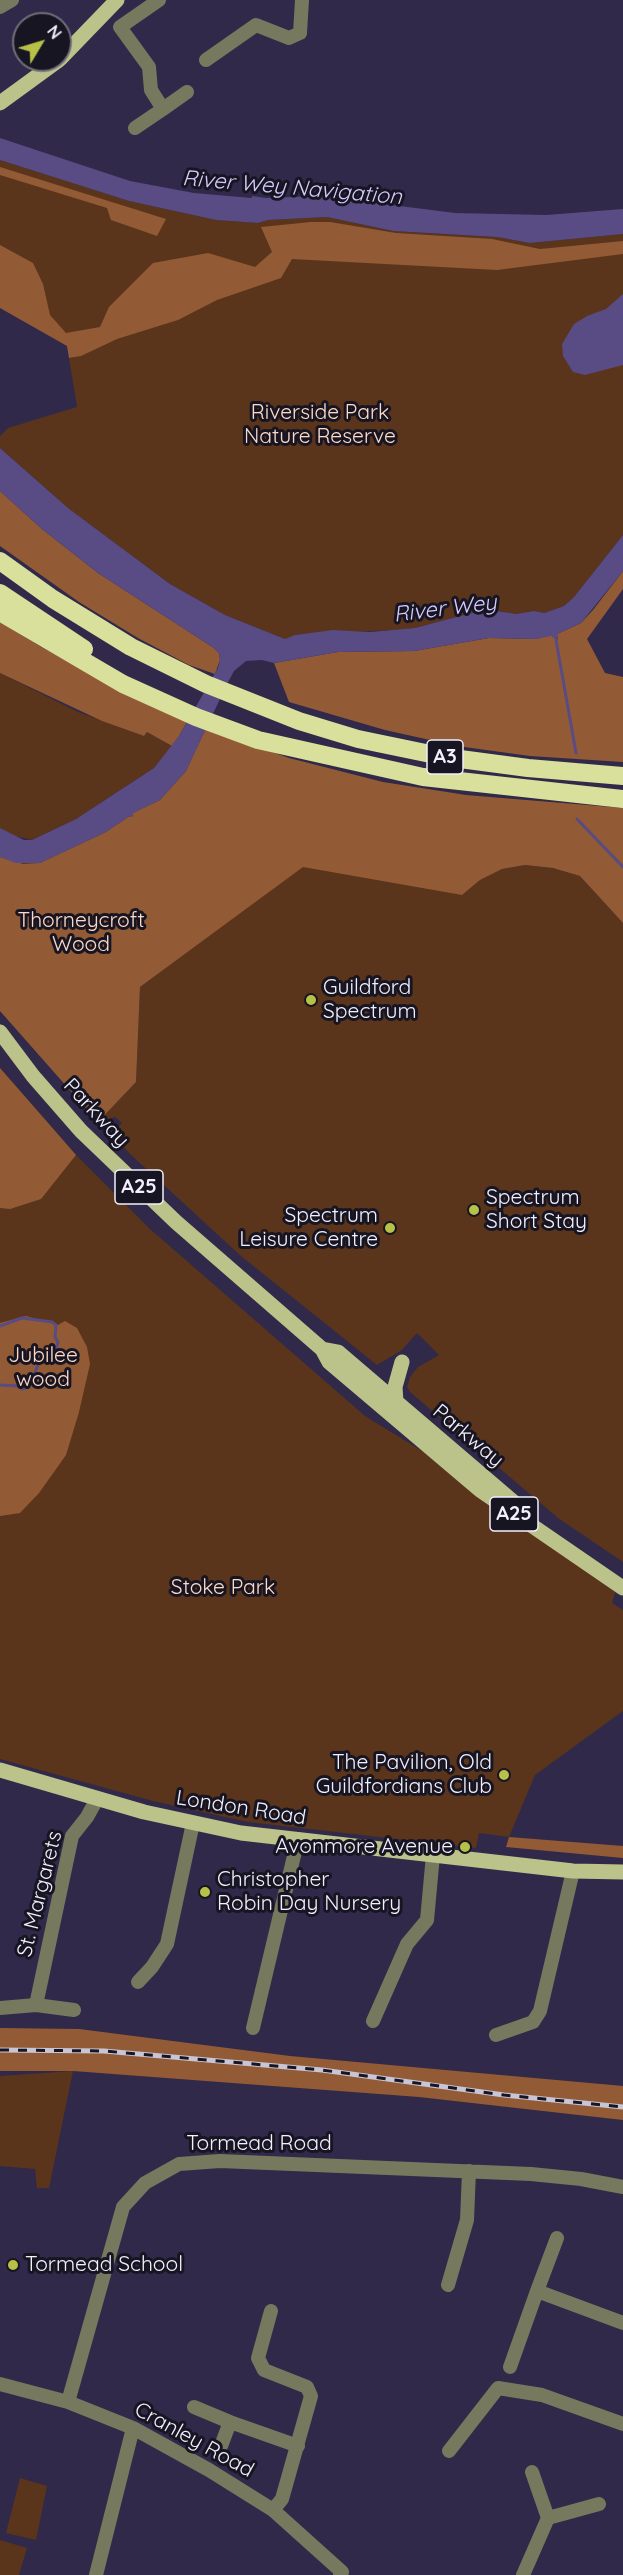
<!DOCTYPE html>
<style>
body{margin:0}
#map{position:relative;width:623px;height:2575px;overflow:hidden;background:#312949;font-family:Quicksand,sans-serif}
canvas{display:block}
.north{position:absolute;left:12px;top:12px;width:60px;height:60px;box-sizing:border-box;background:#181523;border:2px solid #6f6d7a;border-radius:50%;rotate:52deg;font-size:16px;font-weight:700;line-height:24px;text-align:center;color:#f2f0fd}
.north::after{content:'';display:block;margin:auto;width:21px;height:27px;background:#b7c148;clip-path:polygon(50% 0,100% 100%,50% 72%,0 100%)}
</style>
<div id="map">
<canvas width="623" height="2575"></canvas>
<div class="north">N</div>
</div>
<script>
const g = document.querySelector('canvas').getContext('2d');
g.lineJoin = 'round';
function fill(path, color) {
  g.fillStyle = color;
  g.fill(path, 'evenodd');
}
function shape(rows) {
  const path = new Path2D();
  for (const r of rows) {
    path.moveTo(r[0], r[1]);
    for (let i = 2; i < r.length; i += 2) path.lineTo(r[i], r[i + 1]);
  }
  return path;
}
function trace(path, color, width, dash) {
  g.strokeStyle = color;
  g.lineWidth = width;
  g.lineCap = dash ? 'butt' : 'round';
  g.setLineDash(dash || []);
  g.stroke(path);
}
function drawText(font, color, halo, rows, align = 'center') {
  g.font = font + ' Quicksand,sans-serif';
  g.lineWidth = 6;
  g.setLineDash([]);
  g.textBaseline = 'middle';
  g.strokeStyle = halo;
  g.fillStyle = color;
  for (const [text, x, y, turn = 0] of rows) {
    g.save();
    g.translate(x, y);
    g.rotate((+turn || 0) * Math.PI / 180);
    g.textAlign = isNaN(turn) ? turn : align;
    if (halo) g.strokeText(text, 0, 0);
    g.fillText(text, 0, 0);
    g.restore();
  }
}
fill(shape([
 [0,160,129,201,216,220,258,223,268,220,327,217,392,231,497,237,530,243,623,234,623,535,574,597,564,606,544,613,534,611,516,614,497,611,475,612,415,628,397,630,300,634,285,639,225,615,170,584,68,508,0,448,0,436,8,428,77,407,69,358,81,356,79,343,0,300],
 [0,673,78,712,144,736,147,732,172,746,154,768,76,819,32,840,11,835,0,828],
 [210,740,529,828,462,895,480,880,502,869,525,865,553,868,580,876,623,923,623,1562,558,1518,410,1392,407,1387,410,1377,418,1367,439,1355,417,1333,402,1350,377,1365,241,1256,129,1153,112,1134,122,1123,115,1117,98,1122,136,1082,140,987,274,888,23,1036,0,1011,0,857,16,863],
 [0,1068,76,1155,150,1229,365,1416,445,1465,616,1590,612,1603,623,1610,623,1711,535,1775,509,1837,479,1833,476,1848,248,1822,153,1801,0,1759],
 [73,2071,49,2188,37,2188,35,2169,0,2166,0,2076],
 [20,2478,47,2486,36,2540,6,2533],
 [0,2540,27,2548,19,2575,0,2575]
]), '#5a351b');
fill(shape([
 [0,167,166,219,157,236,111,220,107,208,0,175],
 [311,222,330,222,396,233,492,239,540,249,623,241,623,254,497,270,292,259,281,278,217,300,178,320,117,339,81,356,69,358,67,346,0,308,0,245,33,263,43,284,50,315,66,333,100,327,109,307,153,263,208,253,255,267,272,252,261,227],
 [0,491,42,529,98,573,214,648,219,653,220,660,215,674,189,665,138,638,79,602,0,546],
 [623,571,623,589,587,639,605,673,623,677,623,762,530,756,457,746,385,730,289,702,274,663,338,652,414,651,489,638,536,639,551,635,558,641,557,634,581,623,593,610],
 [0,622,38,645,108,684,188,720,179,736,172,746,147,732,144,736,102,721,0,673],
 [206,728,289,758,383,782,466,795,623,808,623,923,580,876,553,868,525,865,502,869,480,880,462,895,303,867,140,987,136,1082,98,1122,0,1011,0,857,23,864,40,863,106,832,128,817,133,816,132,813,135,812,160,800,186,771],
 [0,1068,76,1155,41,1199,10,1209,0,1208],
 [26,1316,58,1325,65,1321,77,1328,87,1347,90,1364,79,1412,66,1455,39,1493,20,1513,0,1516,0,1323],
 [509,1837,623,1846,623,1858,506,1847],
 [0,2028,79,2029,290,2056,623,2086,623,2120,419,2097,73,2071,0,2071]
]), '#935b35');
fill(shape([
 [0,138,130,181,194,193,252,198,252,196,266,198,321,196,455,213,546,215,623,209,623,234,530,243,497,237,393,231,327,217,268,220,258,223,216,220,129,201,0,160],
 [623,294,623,365,585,375,573,372,563,356,562,344,574,324,587,316,606,309],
 [0,448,68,508,170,584,225,615,285,639,295,635,333,630,370,632,415,628,475,612,497,611,516,614,534,611,544,613,564,606,574,597,623,535,623,571,581,623,557,634,558,641,551,636,536,639,489,638,414,651,338,652,274,663,262,660,246,661,234,671,227,684,186,771,160,800,135,812,132,814,134,816,128,817,106,832,40,863,16,863,0,857,0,828,24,840,32,840,76,819,154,768,179,736,218,668,220,660,219,653,214,648,98,573,42,529,0,491]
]), '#594b83');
trace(shape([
 [556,640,576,753],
 [577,819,623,867],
 [0,1326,22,1318,52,1322,56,1325,55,1337,58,1342,56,1348,42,1355,29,1387,22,1389,19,1386,0,1385]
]), '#594b83', 3);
trace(shape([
 [159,0,120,27,149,67,151,90,163,109,187,92],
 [0,7,12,0],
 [206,60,256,25,289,38,300,33,302,0],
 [135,128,163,109],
 [138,1982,152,1967,167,1944,193,1823],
 [36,2005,74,2010],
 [0,2008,36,2005,72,1836,87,1817,97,1799],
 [373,2021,407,1944,427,1920,433,1855],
 [253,2028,298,1839],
 [496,2035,533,2022,540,2011,573,1871],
 [448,2285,467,2220,469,2171],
 [537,2291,557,2238],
 [271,2311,258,2358,264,2370,307,2387,311,2396,282,2499,273,2510],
 [510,2367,537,2291,623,2323],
 [0,2384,68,2402,133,2428,209,2470,273,2510,342,2572,340,2575],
 [68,2402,123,2207,145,2183,179,2164,220,2161,531,2174,581,2179,623,2187],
 [194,2407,230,2422],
 [221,2446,230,2422,298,2446],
 [449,2451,498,2388,542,2395,623,2424],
 [532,2472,548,2518],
 [96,2575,133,2428],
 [523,2575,548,2518,599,2504]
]), '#76795e', 14);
trace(shape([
 [60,59,117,0],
 [0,103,59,60],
 [0,1032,33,1076,81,1131,176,1222,322,1349,329,1362,480,1490,623,1588],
 [322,1349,338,1352,517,1505],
 [396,1402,395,1387,402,1362],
 [0,1770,144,1812,241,1833,573,1871,623,1872]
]), '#bcc38a', 15);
trace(shape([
 [0,561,53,599,131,647,206,684,299,721,358,739,445,757,528,768,623,776],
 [0,593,84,649],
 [0,612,123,684,196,717,258,740,423,777,623,799]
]), '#d8e09b', 18);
const rail = shape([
 [0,2050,104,2051,322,2070,504,2095,623,2107]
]);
trace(rail, '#c8c5d6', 5);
trace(rail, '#181523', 3, [9]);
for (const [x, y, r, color] of [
 [311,1000,6,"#b7c148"],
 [474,1210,6,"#b7c148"],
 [390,1228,6,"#b7c148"],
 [504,1775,6,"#b7c148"],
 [465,1847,6,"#b7c148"],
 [205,1892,6,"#b7c148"],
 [13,2265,6,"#b7c148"]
]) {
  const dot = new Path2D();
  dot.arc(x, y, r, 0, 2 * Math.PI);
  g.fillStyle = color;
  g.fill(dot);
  trace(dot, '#181523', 2);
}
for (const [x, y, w] of [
 [445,757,36],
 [139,1187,48],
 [514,1514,48]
]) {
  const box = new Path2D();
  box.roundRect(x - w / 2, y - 17, w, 34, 4.5);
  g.fillStyle = '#181523';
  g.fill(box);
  trace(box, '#f2f0fd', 1.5);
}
drawText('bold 20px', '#f2f0fd', null, [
 ["A3",445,757],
 ["A25",139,1187],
 ["A25",514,1514]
]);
drawText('21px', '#fddac5', '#181523', [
 ["Riverside Park",320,413],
 ["Nature Reserve",320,437],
 ["Thorneycroft",81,921],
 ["Wood",81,945],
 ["Jubilee",43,1356],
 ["wood",43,1380],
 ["Stoke Park",223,1588]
]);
drawText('21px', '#f2f0fd', '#181523', [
 ["Guildford",323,988],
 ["Spectrum",323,1012],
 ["Spectrum",486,1198],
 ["Short Stay",486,1222],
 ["Spectrum",378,1216,"right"],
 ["Leisure Centre",378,1240,"right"],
 ["The Pavilion, Old",492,1763,"right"],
 ["Guildfordians Club",492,1787,"right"],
 ["Avonmore Avenue",453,1847,"right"],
 ["Christopher",217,1880],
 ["Robin Day Nursery",217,1904],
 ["Tormead School",25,2265]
], 'left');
drawText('21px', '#f2f0fd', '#181523', [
 ["Parkway",96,1113,47],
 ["Parkway",468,1436,40],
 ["London Road",241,1808,9],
 ["St. Margarets",40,1894,-76],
 ["Tormead Road",259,2144],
 ["Cranley Road",194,2440,29]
]);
drawText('italic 22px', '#d5cbff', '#181523', [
 ["River Wey Navigation",292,188,5],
 ["River Wey",445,609,-7]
]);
</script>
